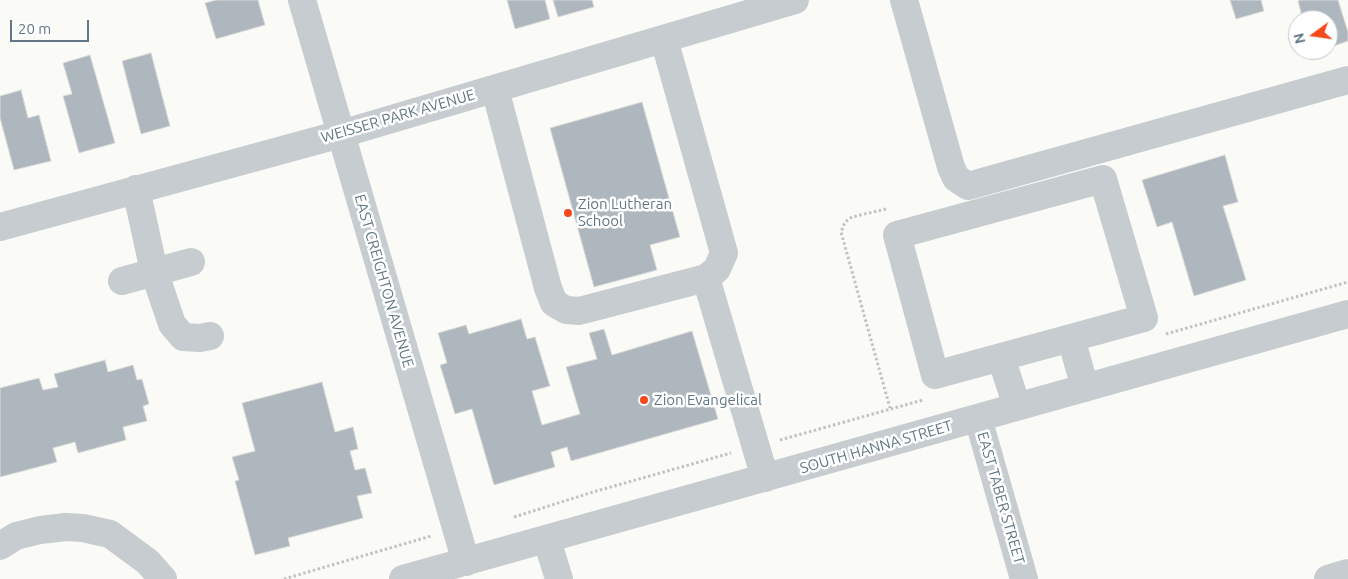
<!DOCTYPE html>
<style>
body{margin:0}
#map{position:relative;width:1348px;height:579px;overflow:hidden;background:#fafaf7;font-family:Ubuntu,sans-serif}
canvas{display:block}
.north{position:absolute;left:1288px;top:10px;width:50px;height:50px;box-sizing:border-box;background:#fff;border:1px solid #c0c9ce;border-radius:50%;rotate:256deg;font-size:14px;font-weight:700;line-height:20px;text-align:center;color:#617785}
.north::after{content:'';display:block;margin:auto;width:18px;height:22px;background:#f5481b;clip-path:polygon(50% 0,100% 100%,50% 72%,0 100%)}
.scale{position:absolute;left:10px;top:20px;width:79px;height:22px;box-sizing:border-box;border:2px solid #617785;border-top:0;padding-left:6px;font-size:15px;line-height:18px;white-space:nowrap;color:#617785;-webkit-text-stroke:4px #fff;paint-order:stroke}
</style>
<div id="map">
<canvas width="1348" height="579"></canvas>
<div class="north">N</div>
<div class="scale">20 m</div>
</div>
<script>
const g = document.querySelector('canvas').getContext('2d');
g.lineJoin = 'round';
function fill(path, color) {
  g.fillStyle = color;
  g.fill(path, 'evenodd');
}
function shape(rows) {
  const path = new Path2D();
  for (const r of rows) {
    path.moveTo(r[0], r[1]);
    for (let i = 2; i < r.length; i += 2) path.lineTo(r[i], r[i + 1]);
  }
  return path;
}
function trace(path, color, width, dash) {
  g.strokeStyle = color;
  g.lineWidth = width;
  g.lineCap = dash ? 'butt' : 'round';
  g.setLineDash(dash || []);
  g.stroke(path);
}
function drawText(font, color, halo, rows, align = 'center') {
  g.font = font + ' Ubuntu,sans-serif';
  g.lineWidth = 5;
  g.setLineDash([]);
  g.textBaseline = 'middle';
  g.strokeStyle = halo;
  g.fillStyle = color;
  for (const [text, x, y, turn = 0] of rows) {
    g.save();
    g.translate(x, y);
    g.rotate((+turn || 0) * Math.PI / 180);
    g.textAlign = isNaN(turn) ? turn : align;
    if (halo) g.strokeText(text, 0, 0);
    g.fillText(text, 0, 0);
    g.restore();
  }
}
const building = shape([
 [216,0,258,0,265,25,216,39,205,3,216,0],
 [507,0,545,0,550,19,515,29,507,0],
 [553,0,592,0,594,7,558,17,553,0],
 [1230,0,1261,0,1264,11,1236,19,1230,0],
 [1300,0,1338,0,1348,32,1348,41,1328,48,1328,20,1303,20,1298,1,1300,0],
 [151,53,170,126,141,134,122,61,151,53],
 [90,55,115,143,79,153,63,96,72,94,63,63,90,55],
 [21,90,28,118,39,115,51,161,14,170,0,118,0,96,21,90],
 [642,102,680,237,650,245,657,270,594,287,550,128,642,102],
 [1225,155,1238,202,1223,206,1246,280,1194,296,1172,222,1157,227,1142,180,1225,155],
 [521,319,527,339,535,337,550,386,532,391,542,425,580,414,566,367,597,359,589,333,604,329,612,355,692,331,718,419,571,461,567,447,551,452,555,467,494,485,472,409,455,414,440,365,447,363,438,333,466,325,469,334,521,319],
 [105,360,108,372,133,365,137,380,142,379,149,404,143,406,147,421,123,427,126,440,78,453,75,442,53,448,57,462,0,477,0,388,39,378,43,390,58,387,54,374,105,360],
 [322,382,335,432,353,427,358,449,350,451,355,470,365,468,372,493,357,496,363,518,288,538,290,546,255,555,235,481,239,480,232,457,255,451,242,403,322,382]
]);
fill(building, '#adb7bd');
trace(building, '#dcdbd9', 1);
trace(shape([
 [886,209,852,217,845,222,841,232,890,408],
 [1166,334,1348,282],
 [780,440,923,400],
 [514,517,593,492,731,453],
 [284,579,431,536]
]), '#c0c3c5', 3, [2.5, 2.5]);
trace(shape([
 [302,0,466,562],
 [904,0,951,167,956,178,968,186,1348,80],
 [495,89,548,288,554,303,566,310,579,311,706,278,717,269,724,253,664,39],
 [136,189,154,271,172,324,183,337,200,338,210,336],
 [0,227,341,134,795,0],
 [706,278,765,478],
 [122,281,191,262],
 [1071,338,1144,318,1103,179,897,235,935,375,1071,338,1085,388],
 [1001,357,1017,407],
 [978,418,1024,579],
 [547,540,559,579],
 [0,546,16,536,40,530,66,527,83,528,110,534,148,562,163,579],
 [403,579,1348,314],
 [1328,579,1348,573]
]), '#c6cccf', 28);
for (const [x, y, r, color] of [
 [568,213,5,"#f5481b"],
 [644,400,5,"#f5481b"]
]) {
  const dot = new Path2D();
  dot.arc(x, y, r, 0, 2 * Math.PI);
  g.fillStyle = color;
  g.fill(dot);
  trace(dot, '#fff', 2);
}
drawText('15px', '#617785', '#fff', [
 ["WEISSER PARK AVENUE",398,116,-16],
 ["EAST CREIGHTON AVENUE",384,281,74],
 ["SOUTH HANNA STREET",876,447,-16],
 ["EAST TABER STREET",1001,498,74]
]);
drawText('15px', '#617785', '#fff', [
 ["Zion Lutheran",578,204],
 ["School",578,221],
 ["Zion Evangelical",654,400]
], 'left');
</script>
